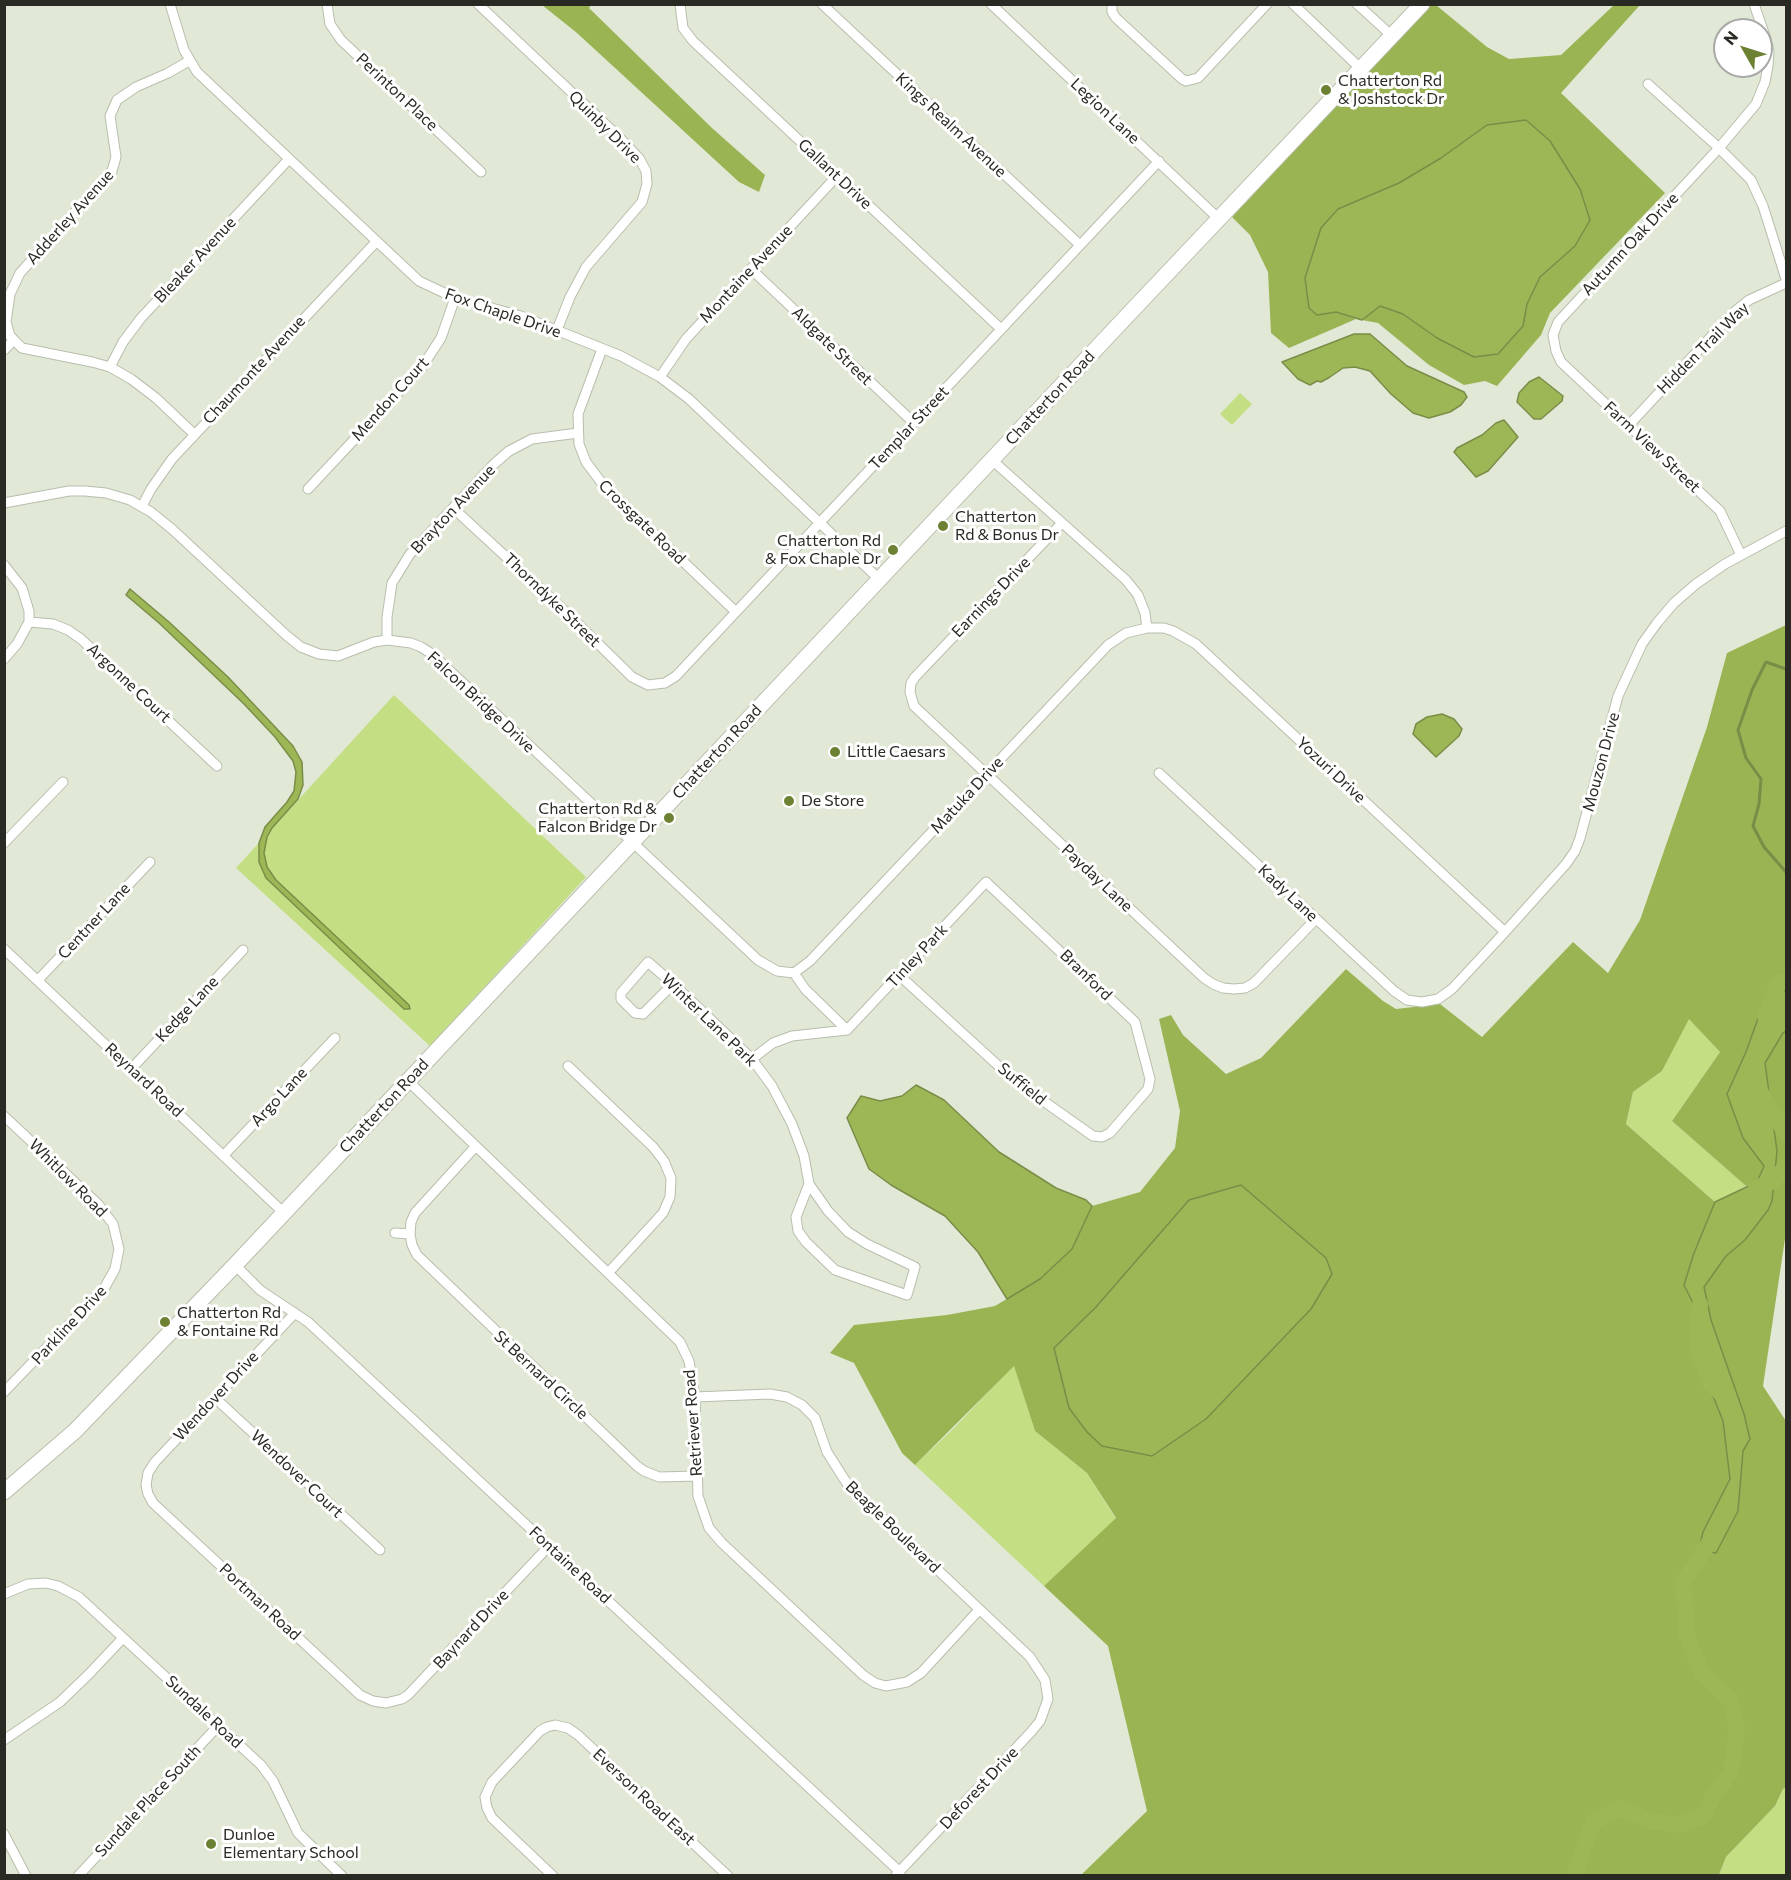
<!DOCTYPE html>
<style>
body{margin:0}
#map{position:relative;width:1791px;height:1880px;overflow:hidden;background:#e2e8d6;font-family:Commissioner,sans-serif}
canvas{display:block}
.frame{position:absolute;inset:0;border:6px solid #282a23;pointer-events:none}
.north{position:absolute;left:1713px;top:18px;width:60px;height:60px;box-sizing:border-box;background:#fff;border:2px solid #a9aaa7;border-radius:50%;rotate:309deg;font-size:16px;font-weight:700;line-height:24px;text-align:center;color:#282a23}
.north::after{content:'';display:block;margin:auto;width:21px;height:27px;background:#6d8132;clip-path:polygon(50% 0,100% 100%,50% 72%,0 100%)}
</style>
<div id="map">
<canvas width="1791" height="1880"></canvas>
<div class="frame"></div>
<div class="north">N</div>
</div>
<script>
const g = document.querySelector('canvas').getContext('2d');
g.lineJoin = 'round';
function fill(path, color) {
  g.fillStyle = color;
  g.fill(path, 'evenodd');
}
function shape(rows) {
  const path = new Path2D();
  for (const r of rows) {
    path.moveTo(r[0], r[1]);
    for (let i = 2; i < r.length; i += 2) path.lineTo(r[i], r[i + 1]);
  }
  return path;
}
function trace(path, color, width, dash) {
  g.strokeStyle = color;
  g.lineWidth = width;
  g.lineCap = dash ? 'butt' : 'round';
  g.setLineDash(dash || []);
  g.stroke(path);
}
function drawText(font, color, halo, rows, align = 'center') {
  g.font = font + ' Commissioner,sans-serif';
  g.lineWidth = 6;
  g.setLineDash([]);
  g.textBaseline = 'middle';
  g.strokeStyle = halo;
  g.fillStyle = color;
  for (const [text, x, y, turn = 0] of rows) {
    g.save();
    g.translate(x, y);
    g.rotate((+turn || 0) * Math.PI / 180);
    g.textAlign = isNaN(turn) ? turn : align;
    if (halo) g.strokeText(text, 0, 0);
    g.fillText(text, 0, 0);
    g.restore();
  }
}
fill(shape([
 [1240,393,1252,404,1232,425,1220,414],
 [394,695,586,877,430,1046,236,868],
 [1689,1018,1720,1052,1672,1121,1746,1186,1715,1202,1626,1124,1633,1092,1662,1071],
 [1014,1365,1035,1431,1087,1473,1116,1519,1044,1586,915,1465,953,1429],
 [1786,1787,1786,1875,1719,1876,1726,1857,1775,1806,1783,1789]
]), '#c3de83');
fill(shape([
 [542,5,591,5,589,8,712,128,765,175,759,192,739,182,577,33],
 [1431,5,1436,5,1487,47,1509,59,1561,55,1614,5,1640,5,1561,93,1665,193,1550,313,1541,335,1497,386,1485,381,1464,385,1429,365,1378,323,1362,320,1380,306,1403,314,1437,338,1498,354,1523,326,1527,304,1540,277,1553,264,1580,189,1550,141,1526,120,1441,158,1399,183,1338,209,1321,228,1305,278,1309,308,1317,315,1336,312,1356,319,1289,348,1271,333,1268,272,1250,235,1232,217],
 [1786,625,1786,990,1765,999,1746,1053,1727,1094,1743,1138,1764,1165,1757,1182,1746,1186,1672,1121,1720,1052,1689,1019,1662,1071,1633,1092,1626,1124,1715,1202,1694,1252,1684,1285,1693,1303,1705,1350,1713,1396,1723,1421,1730,1479,1703,1532,1699,1549,1716,1553,1738,1511,1743,1450,1750,1439,1711,1320,1704,1287,1726,1256,1745,1239,1768,1210,1777,1151,1765,1063,1783,1033,1786,1031,1786,1232,1763,1386,1786,1421,1786,1787,1783,1789,1775,1806,1726,1857,1719,1875,1081,1875,1147,1811,1108,1646,1044,1586,1116,1518,1087,1473,1035,1431,1014,1366,915,1465,902,1453,854,1363,830,1353,854,1325,947,1315,995,1306,1040,1279,1072,1249,1092,1206,1140,1192,1175,1148,1180,1111,1159,1019,1171,1015,1183,1035,1226,1074,1261,1058,1346,969,1383,1001,1396,1009,1440,1004,1482,1037,1573,942,1608,973,1640,920,1707,727,1727,653],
 [1240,1185,1326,1258,1332,1274,1311,1309,1206,1419,1102,1446,1087,1432,1069,1408,1054,1348,1096,1307,1189,1200]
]), '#9ab454');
const water = shape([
 [1526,120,1550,141,1580,189,1590,220,1575,246,1540,277,1527,304,1523,326,1498,354,1474,357,1437,338,1403,314,1380,306,1362,320,1336,312,1317,315,1309,308,1305,278,1321,228,1338,209,1399,183,1441,158,1487,125,1526,120],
 [1354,334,1370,334,1407,366,1464,392,1467,397,1461,405,1450,412,1429,418,1413,413,1391,394,1370,371,1355,367,1343,368,1330,377,1321,382,1317,381,1310,385,1298,379,1282,362,1354,334],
 [1539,377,1563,396,1562,401,1541,419,1534,419,1517,402,1519,393,1529,382,1539,377],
 [1504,420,1518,437,1488,471,1476,477,1454,452,1457,448,1482,435,1496,423,1504,420],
 [130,589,169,622,228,677,293,746,302,762,303,785,298,799,272,828,267,837,264,853,267,867,276,880,409,1005,410,1009,404,1009,266,878,259,862,259,843,265,827,287,802,294,791,296,772,293,761,275,737,244,704,159,623,126,595,130,589],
 [1442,714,1454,719,1462,729,1459,736,1436,757,1413,734,1416,724,1427,717,1442,714],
 [1786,990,1786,1031,1783,1033,1765,1063,1777,1151,1772,1201,1768,1210,1745,1240,1726,1256,1704,1287,1711,1320,1744,1414,1750,1439,1743,1451,1738,1511,1716,1553,1699,1550,1703,1532,1730,1479,1723,1421,1713,1396,1705,1350,1693,1303,1684,1285,1694,1253,1715,1202,1757,1182,1764,1166,1743,1138,1727,1094,1746,1052,1765,999,1786,990],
 [916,1085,944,1100,999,1152,1056,1188,1086,1200,1092,1206,1072,1249,1040,1279,1007,1299,978,1252,945,1216,891,1185,869,1169,847,1118,861,1096,880,1101,902,1096,916,1085],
 [1241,1185,1326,1258,1332,1274,1311,1309,1206,1419,1152,1456,1102,1446,1087,1432,1069,1408,1054,1348,1096,1307,1189,1200,1241,1185]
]);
fill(water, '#9db757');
trace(water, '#7a8d47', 1.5);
trace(shape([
 [1786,669,1766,662,1752,690,1738,730,1746,758,1761,779,1759,804,1753,826,1764,847,1786,872],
 [1779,983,1786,975]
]), '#7a8d47', 3);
trace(shape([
 [1765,1016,1779,983,1786,981],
 [1760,1091,1786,1134],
 [1756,1188,1771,1182,1786,1167],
 [1700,1304,1697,1345,1710,1383,1726,1398],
 [1574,1876,1593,1822,1622,1808,1652,1822,1679,1825,1704,1816,1714,1795,1731,1772,1737,1729,1731,1700,1702,1673,1687,1636,1683,1583,1716,1532]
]), '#9db757', 16);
const street = shape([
 [170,4,184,50,197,72,419,281,455,298,521,316,621,356,660,377,689,399,879,579],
 [327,4,330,24,341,40,481,172],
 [478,4,620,138,639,158,646,171,647,184,642,202,586,267,570,297,557,330],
 [680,4,683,28,693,41,1001,329],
 [822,4,1080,245],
 [991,4,1219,219],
 [1112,4,1112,12,1116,18,1182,79,1186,81,1198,78,1267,4],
 [1293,4,1361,69],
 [1357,4,1392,36],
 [189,61,168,73,136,87,117,100,110,116,116,157,112,171,20,273,10,294,6,322,10,336,22,348,92,362,110,367,131,379,156,398,194,434],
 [1648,84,1719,148,1751,180,1763,206,1786,279],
 [751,269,914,423],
 [602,349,578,414,579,444,586,462,604,486,736,612],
 [4,350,13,341],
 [110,367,123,342,141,318,289,159],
 [660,377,686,339,837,176],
 [1629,425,1734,312,1749,300,1786,283],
 [992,460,1126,580,1138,595,1145,613,1147,628],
 [308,489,422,367,441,338,455,298],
 [4,503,69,491,85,491,106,493,130,500,151,512,173,530,286,635,301,647,319,654,338,656,374,642,387,640,411,643,421,647,432,654,758,960,777,971,794,973],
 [142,506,151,489,172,459,376,242],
 [453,508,567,613,632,677,648,685,665,683,676,676,1159,161],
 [1062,523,915,677,911,683,910,692,914,706,1204,978,1213,984,1223,988,1234,989,1245,988,1254,983,1316,919],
 [1741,555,1720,511,1561,362,1556,351,1553,335,1558,322,1719,148,1756,104,1765,82,1768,66,1769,51,1766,39,1754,4],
 [4,565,22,588,29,611,29,622,17,644,4,659],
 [29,622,53,624,68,630,81,639,217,766],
 [387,640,387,617,392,583,410,554,494,464,509,451,532,439,578,433],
 [1159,773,1394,991,1407,1000,1414,1001,1422,1002,1438,999,1452,989,1505,932,1566,864,1575,851,1580,838,1618,696,1642,644,1657,623,1674,603,1696,584,1725,564,1786,531],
 [4,843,63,782],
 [4,949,284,1213],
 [794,973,810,961,1108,645,1126,633,1147,628,1164,628,1173,631,1196,644,1505,932],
 [794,973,805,989,847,1030],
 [38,980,150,862],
 [673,984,643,1014,635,1013,621,999,621,993,648,962,673,984,704,1013,752,1059,772,1086,792,1124,804,1156,809,1184,828,1211,848,1232,867,1244,915,1267,907,1295,835,1270,806,1242,798,1231,796,1217,809,1184],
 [752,1059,773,1043,792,1036,847,1030,986,882,1135,1022,1150,1079,1148,1089,1110,1133,1102,1137,1093,1136,1015,1081,899,975],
 [568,1066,653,1147,664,1161,671,1178,670,1197,663,1213,609,1272],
 [132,1068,243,950],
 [408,1081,680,1342,689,1361,695,1397,698,1496,709,1528,722,1543,863,1675,875,1683,886,1686,907,1682,921,1673,979,1610],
 [4,1116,98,1204,113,1224,119,1249,115,1269,105,1287,4,1392],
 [476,1146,415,1213,411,1222,410,1234,412,1245,417,1255,637,1466,644,1471,659,1477,697,1476],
 [224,1155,335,1038],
 [395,1233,410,1234],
 [235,1265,260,1290,308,1322,900,1872],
 [295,1313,155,1462,148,1473,146,1485,148,1494,153,1503,360,1695,373,1701,386,1703,402,1699,408,1695,549,1546],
 [695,1397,770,1394,787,1397,802,1405,815,1418,827,1452,848,1485,1030,1657,1045,1680,1048,1699,1040,1721,1031,1732,896,1875],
 [215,1398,380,1550],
 [4,1594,28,1584,46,1583,58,1586,79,1597,261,1765,273,1781,298,1833,342,1876],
 [4,1740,60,1702,89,1674,123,1638],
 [4,1834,26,1876],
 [78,1876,218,1726],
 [553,1876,492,1818,487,1808,485,1797,492,1782,540,1731,547,1727,555,1725,568,1728,578,1735,728,1876]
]);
const primary = shape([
 [4,1492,75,1431,235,1265,1125,318,1422,4]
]);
trace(street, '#b8bead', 11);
trace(primary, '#b8bead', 17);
trace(street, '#fff', 9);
trace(primary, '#fff', 15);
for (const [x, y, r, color] of [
 [1326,90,6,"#6d8132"],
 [943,526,6,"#6d8132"],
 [893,550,6,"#6d8132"],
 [835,752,6,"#6d8132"],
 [789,801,6,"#6d8132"],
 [669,818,6,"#6d8132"],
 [165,1322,6,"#6d8132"],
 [211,1844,6,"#6d8132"]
]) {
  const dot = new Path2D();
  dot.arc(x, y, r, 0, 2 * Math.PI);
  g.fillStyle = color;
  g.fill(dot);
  trace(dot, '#fff', 2);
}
drawText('16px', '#282a23', '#fff', [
 ["Chatterton Rd",1338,81],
 ["& Joshstock Dr",1338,99],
 ["Chatterton",955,517],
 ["Rd & Bonus Dr",955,535],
 ["Chatterton Rd",881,541,"right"],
 ["& Fox Chaple Dr",881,559,"right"],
 ["Little Caesars",847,752],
 ["De Store",801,801],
 ["Chatterton Rd &",657,809,"right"],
 ["Falcon Bridge Dr",657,827,"right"],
 ["Chatterton Rd",177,1313],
 ["& Fontaine Rd",177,1331],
 ["Dunloe",223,1835],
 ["Elementary School",223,1853]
], 'left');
drawText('16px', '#282a23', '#fff', [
 ["Perinton Place",397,92,43],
 ["Legion Lane",1105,111,43],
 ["Kings Realm Avenue",951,125,43],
 ["Quinby Drive",605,127,45],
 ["Gallant Drive",835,174,43],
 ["Adderley Avenue",70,217,-48],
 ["Autumn Oak Drive",1630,244,-47],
 ["Bleaker Avenue",195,260,-47],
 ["Montaine Avenue",746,274,-47],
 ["Fox Chaple Drive",503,313,19],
 ["Aldgate Street",832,346,44],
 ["Hidden Trail Way",1703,348,-45],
 ["Chaumonte Avenue",254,370,-47],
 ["Chatterton Road",1050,398,-47],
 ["Mendon Court",390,399,-48],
 ["Templar Street",909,428,-47],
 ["Farm View Street",1652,447,43],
 ["Brayton Avenue",453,509,-47],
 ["Crossgate Road",642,522,44],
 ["Earnings Drive",991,597,-46],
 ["Thorndyke Street",552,600,44],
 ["Argonne Court",129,683,43],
 ["Falcon Bridge Drive",481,702,43],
 ["Chatterton Road",717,752,-47],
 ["Mouzon Drive",1601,762,-75],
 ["Yozuri Drive",1331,770,43],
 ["Matuka Drive",967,795,-47],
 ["Payday Lane",1097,878,43],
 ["Kady Lane",1288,893,43],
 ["Centner Lane",94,921,-47],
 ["Tinley Park",917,956,-47],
 ["Branford",1086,975,44],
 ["Kedge Lane",187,1009,-47],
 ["Winter Lane Park",709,1020,44],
 ["Reynard Road",144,1080,43],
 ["Suffield",1022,1084,39],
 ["Argo Lane",279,1097,-47],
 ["Chatterton Road",384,1106,-47],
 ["Whitlow Road",68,1178,45],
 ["Parkline Drive",69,1325,-47],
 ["St Bernard Circle",541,1375,43],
 ["Wendover Drive",216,1396,-47],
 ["Retriever Road",693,1423,-94],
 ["Wendover Court",297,1474,43],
 ["Beagle Boulevard",893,1527,44],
 ["Fontaine Road",570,1565,43],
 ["Portman Road",260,1602,43],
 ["Baynard Drive",471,1629,-47],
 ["Sundale Road",204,1712,43],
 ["Deforest Drive",979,1788,-47],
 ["Everson Road East",644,1797,43],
 ["Sundale Place South",148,1801,-47]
]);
</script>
